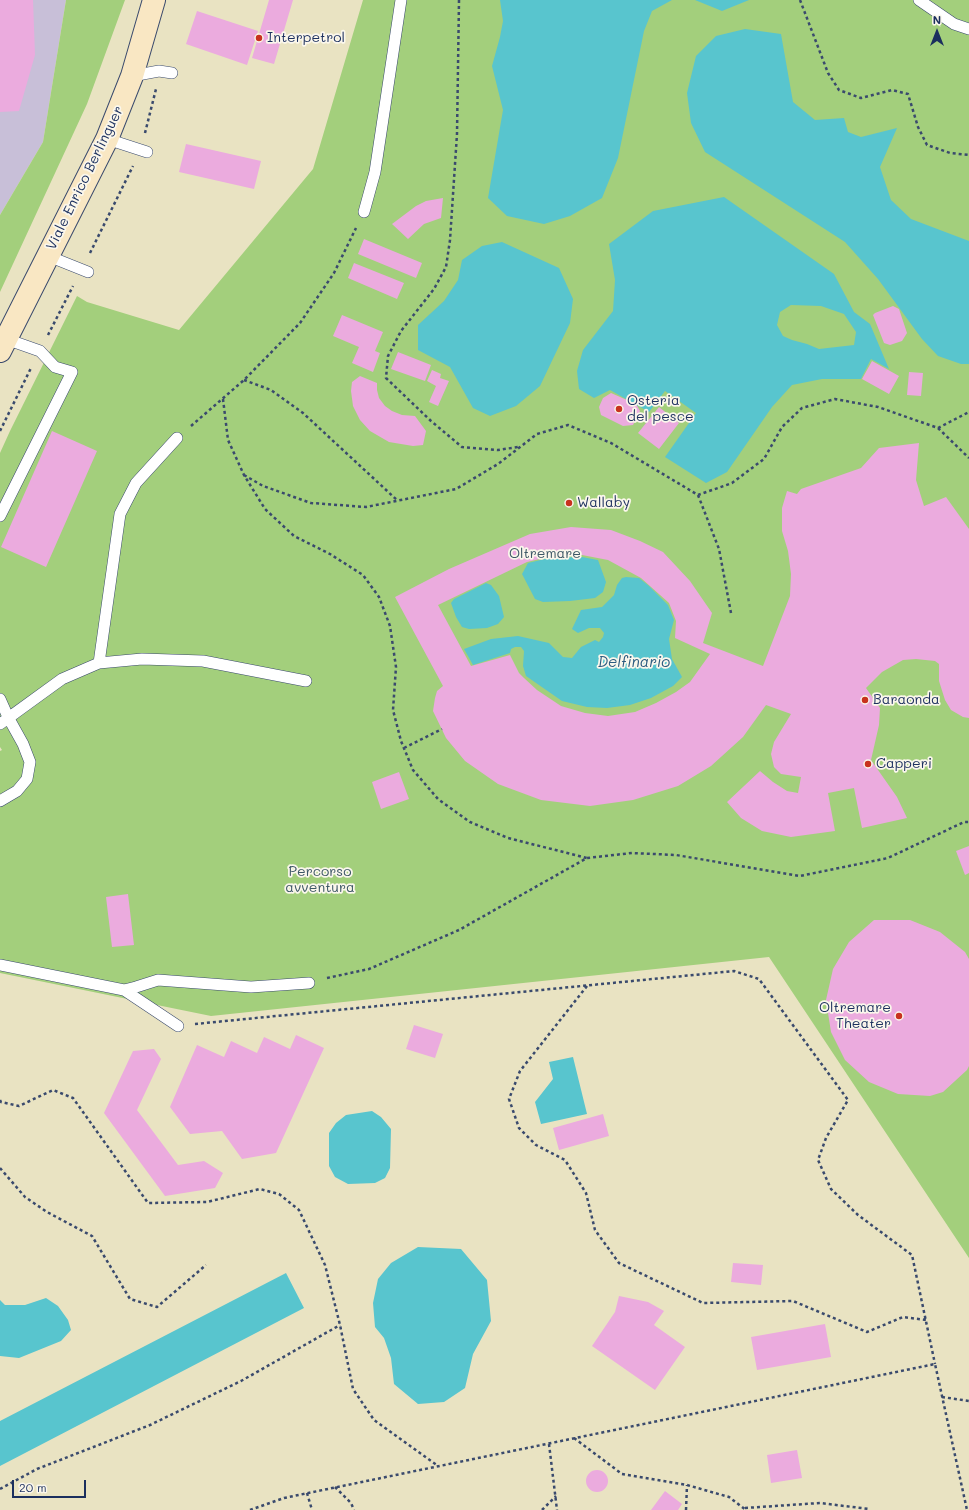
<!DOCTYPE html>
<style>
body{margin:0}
#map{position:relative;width:969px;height:1510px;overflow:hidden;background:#e9e3c2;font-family:Mali,sans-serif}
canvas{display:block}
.north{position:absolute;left:917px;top:12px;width:40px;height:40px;-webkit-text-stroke:3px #fbf7ec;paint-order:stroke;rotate:0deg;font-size:11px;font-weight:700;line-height:16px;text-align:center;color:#1b2f5e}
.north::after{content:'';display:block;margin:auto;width:14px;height:18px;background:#1b2f5e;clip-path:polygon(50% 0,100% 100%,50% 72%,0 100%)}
.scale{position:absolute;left:12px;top:1480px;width:74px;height:18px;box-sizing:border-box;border:2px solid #1b2f5e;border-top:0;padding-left:5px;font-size:12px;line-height:14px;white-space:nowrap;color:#1b2f5e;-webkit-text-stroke:3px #fbf7ec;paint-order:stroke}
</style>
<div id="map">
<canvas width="969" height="1510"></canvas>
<div class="north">N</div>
<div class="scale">20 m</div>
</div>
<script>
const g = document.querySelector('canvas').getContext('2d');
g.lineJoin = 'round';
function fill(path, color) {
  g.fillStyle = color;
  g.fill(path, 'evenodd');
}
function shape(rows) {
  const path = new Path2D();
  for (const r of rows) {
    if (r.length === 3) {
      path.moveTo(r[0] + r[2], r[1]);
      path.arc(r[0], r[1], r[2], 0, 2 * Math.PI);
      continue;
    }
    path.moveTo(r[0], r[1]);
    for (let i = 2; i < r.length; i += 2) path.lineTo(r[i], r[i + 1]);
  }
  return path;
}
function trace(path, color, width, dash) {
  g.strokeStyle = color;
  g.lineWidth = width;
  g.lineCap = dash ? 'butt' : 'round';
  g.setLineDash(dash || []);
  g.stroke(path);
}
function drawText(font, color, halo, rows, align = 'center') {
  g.font = font + ' Mali,sans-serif';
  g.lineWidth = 3.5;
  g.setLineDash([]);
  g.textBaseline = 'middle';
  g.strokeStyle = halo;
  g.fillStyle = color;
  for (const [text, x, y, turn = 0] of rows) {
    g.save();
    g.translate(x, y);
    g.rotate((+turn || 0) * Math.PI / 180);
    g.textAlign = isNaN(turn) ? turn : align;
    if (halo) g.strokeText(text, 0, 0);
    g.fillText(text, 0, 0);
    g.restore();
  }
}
fill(shape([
 [0,0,66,0,43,142,0,215]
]), '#c8bfd8');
fill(shape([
 [66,0,125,0,87,104,0,292,0,215,43,142],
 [363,0,969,0,969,1258,769,957,211,1016,0,973,0,751,2,750,0,747,0,453,10,431,77,296,87,302,179,330,313,169]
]), '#a3cf7c');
fill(shape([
 [500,0,672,0,652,11,644,31,618,158,602,198,570,216,544,224,507,216,488,198,503,110,492,66,500,37,503,21],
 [695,0,749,0,722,11],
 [745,29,781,34,793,102,815,120,844,118,848,132,861,137,897,128,880,167,891,200,911,219,969,241,969,364,961,364,938,356,922,339,878,279,845,242,705,152,691,123,687,93,696,56,716,36],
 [724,197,834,274,854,312,870,324,889,369,871,359,861,379,822,379,792,385,772,407,727,472,706,483,665,457,696,413,665,391,649,412,610,390,594,398,579,389,577,371,583,350,613,311,615,280,609,244,653,211],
 [791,305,821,306,844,314,856,332,854,345,819,349,807,344,792,340,783,336,777,325,780,312],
 [502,242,559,268,573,299,570,323,540,386,516,406,490,416,473,408,450,367,418,350,418,325,444,301,458,280,462,260,482,246],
 [582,557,598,560,606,582,603,592,595,598,570,601,543,602,535,599,522,574,528,563,549,558],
 [626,577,639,578,649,586,668,605,674,620,669,639,672,659,682,677,673,686,651,698,630,705,607,708,587,707,562,701,526,676,523,666,524,651,521,647,515,647,511,649,510,653,473,665,464,649,491,639,518,636,549,643,563,657,572,658,581,647,595,640,599,642,603,637,604,633,600,628,589,628,578,633,572,629,581,610,602,607,614,595,617,585,622,578],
 [486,583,491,585,499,596,504,617,498,624,487,628,469,629,462,627,456,617,451,603,454,599],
 [573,1057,587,1114,541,1124,535,1102,553,1079,549,1062],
 [372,1111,381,1117,391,1129,390,1168,385,1178,375,1183,348,1184,335,1177,329,1166,329,1133,336,1123,346,1115],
 [418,1247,461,1249,487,1280,491,1321,473,1354,465,1388,444,1402,418,1404,394,1384,391,1358,384,1338,375,1327,373,1303,378,1279,391,1263],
 [286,1273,304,1308,0,1466,0,1421],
 [46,1298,58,1306,68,1320,71,1330,61,1341,19,1358,0,1356,0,1300,5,1305,25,1305]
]), '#58c5ce');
fill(shape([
 [0,0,33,0,35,55,19,111,0,112],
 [269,0,293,0,274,64,252,58],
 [197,11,258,31,247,65,186,44],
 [186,144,261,161,254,189,179,172],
 [443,198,441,218,424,224,408,239,392,224,416,206,426,201],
 [364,239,422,263,416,278,358,254],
 [354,263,404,283,397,299,348,278],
 [893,306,899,309,907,333,902,341,890,345,884,343,873,315,875,313],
 [342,315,383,332,375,351,380,353,373,372,352,363,359,347,333,336],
 [398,352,431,365,425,381,391,369],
 [872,361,899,376,889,394,862,379],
 [432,370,441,374,440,378,449,381,438,406,429,402,436,386,427,381],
 [909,372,923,373,921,396,907,395],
 [360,376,377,383,377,390,379,398,385,406,392,411,402,415,415,416,426,431,423,445,413,446,389,442,370,431,360,420,353,406,351,391,352,382],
 [611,393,636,404,640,411,633,425,623,426,601,415,599,407,603,398],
 [659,407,679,423,659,449,638,433],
 [52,431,97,451,46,567,1,547],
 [919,443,916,480,924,506,946,497,969,529,969,718,963,717,951,710,945,700,939,681,939,664,935,661,916,659,903,660,882,672,866,688,880,708,879,725,871,760,897,797,907,818,862,828,854,788,828,793,835,831,791,837,762,831,741,818,727,802,760,771,773,782,787,791,798,793,801,777,781,774,774,767,771,754,774,742,791,714,766,705,743,737,711,766,678,786,633,800,590,806,541,800,498,784,465,761,446,738,433,711,435,698,437,691,443,686,395,597,449,569,530,534,571,527,611,530,640,541,663,552,690,581,712,613,703,643,763,666,790,596,791,574,788,551,782,531,782,508,787,491,797,494,801,489,861,468,879,448],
 [582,555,608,560,641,578,669,603,676,621,675,638,710,654,690,682,676,692,656,703,635,712,608,716,585,713,561,706,537,690,524,678,519,673,510,655,471,666,438,605,527,562,548,557],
 [399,772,409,799,381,809,372,782],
 [969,846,969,873,965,875,956,851],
 [128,894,134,945,112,947,106,897],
 [874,920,910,920,940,932,965,952,969,959,969,1066,967,1070,943,1092,930,1096,898,1094,869,1082,845,1060,831,1032,826,1000,833,969,849,942],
 [414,1025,443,1034,435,1058,406,1049],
 [296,1035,324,1048,276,1153,242,1159,222,1131,190,1134,170,1107,197,1045,224,1057,231,1041,257,1053,264,1037,290,1049],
 [154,1049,161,1059,137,1110,178,1165,204,1161,223,1173,215,1188,165,1196,104,1113,133,1051],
 [603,1114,609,1136,559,1150,553,1128],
 [733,1263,763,1265,761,1285,731,1282],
 [619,1296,648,1302,664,1311,654,1325,685,1347,655,1390,592,1346,615,1312],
 [825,1324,831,1357,757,1370,751,1337],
 [797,1450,802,1478,771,1483,767,1455],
 [597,1481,11],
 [665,1491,682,1504,678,1510,651,1510]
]), '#ebabde');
const lane = shape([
 [919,0,954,24,969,29],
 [132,76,159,71,172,73],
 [107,139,147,152],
 [364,212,375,172,401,0],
 [48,256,88,272],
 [0,516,72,372,55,367,40,351,6,339],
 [99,663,120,514,136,483,177,438],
 [0,699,8,717,23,744,30,762,27,779,17,791,0,801],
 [0,724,62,679,99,663,142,659,203,661,306,681],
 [0,965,124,990,136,987,158,980,251,987,309,983],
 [124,990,178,1026]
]);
const secondary = shape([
 [0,351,107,139,132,76,154,0]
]);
trace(lane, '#3a4a6d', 12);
trace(secondary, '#3a4a6d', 24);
trace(shape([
 [459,0,457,134,450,240,446,267,434,289,401,331,388,356,386,378,431,421,462,447,498,450,518,447],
 [800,0,828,73,839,90,861,98,892,90,908,94,918,127,927,145,950,153,969,155],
 [145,133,156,89],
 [90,253,133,166],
 [48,335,73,286],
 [244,380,271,390,303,413,398,501],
 [223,399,228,440,244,475,265,509,294,536,330,554,363,575,379,597,390,626,396,667,393,710,401,741,413,770,438,799,470,822,508,838,587,858],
 [191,426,244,380,300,323,334,273,356,228],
 [938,428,969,458],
 [0,431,31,368],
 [244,475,263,486,311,503,366,507,456,489,498,464,537,434,568,425,611,443,698,495,732,483,764,459,782,427,802,408,835,399,878,407,938,428,969,412],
 [698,495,719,549,731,613],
 [404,748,442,729],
 [327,978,369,969,459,930,587,858,632,853,676,855,800,876,888,858,964,822,969,822],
 [587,986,520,1071,509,1099,519,1128,536,1145,565,1160,586,1193,595,1230,619,1263,703,1303,793,1301,867,1332,903,1317,926,1320],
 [195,1024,734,971,759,979,848,1100,826,1138,818,1160,831,1189,858,1215,912,1255,935,1364],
 [0,1100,1,1102,19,1106,53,1090,73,1098,148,1203,207,1202,260,1189,279,1194,299,1210,325,1265,340,1325,353,1389,374,1420,438,1466],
 [0,1168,25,1197,47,1212,92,1236,130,1299,157,1307,206,1265],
 [942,1397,969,1401],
 [574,1438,622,1474,687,1485,729,1497,746,1510],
 [549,1444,557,1510],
 [335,1487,351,1503,354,1510],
 [0,1489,37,1469,150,1425,241,1381,340,1325],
 [307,1493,312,1510],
 [745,1508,820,1503,869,1509,869,1510],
 [250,1510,284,1498,935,1364,967,1510],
 [542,1510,556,1496],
 [686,1510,687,1485]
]), '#3a4a6d', 2.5, [3, 3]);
trace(lane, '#fff', 11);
trace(secondary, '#f9e7c3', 22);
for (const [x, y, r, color] of [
 [259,38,4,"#c8321e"],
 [619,409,4,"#c8321e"],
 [569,503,4,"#c8321e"],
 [865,700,4,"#c8321e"],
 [868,764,4,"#c8321e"],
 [899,1016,4,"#c8321e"]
]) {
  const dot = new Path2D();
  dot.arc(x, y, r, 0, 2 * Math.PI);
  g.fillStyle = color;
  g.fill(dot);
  trace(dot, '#fbf7ec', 1.5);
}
drawText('14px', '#1b2f5e', '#fbf7ec', [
 ["Interpetrol",267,38],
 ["Osteria",627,401],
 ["del pesce",627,417],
 ["Wallaby",577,503],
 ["Baraonda",873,700],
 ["Capperi",876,764],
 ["Oltremare",891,1008,"right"],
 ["Theater",891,1024,"right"]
], 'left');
drawText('14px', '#1b2f5e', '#fbf7ec', [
 ["Viale Enrico Berlinguer",85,178,-64]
]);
drawText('14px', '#3d5766', '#fbf7ec', [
 ["Oltremare",545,554],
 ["Percorso",320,872],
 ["avventura",320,888]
]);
drawText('italic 15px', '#2d5c80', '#fbf7ec', [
 ["Delfinario",634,662]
]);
</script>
